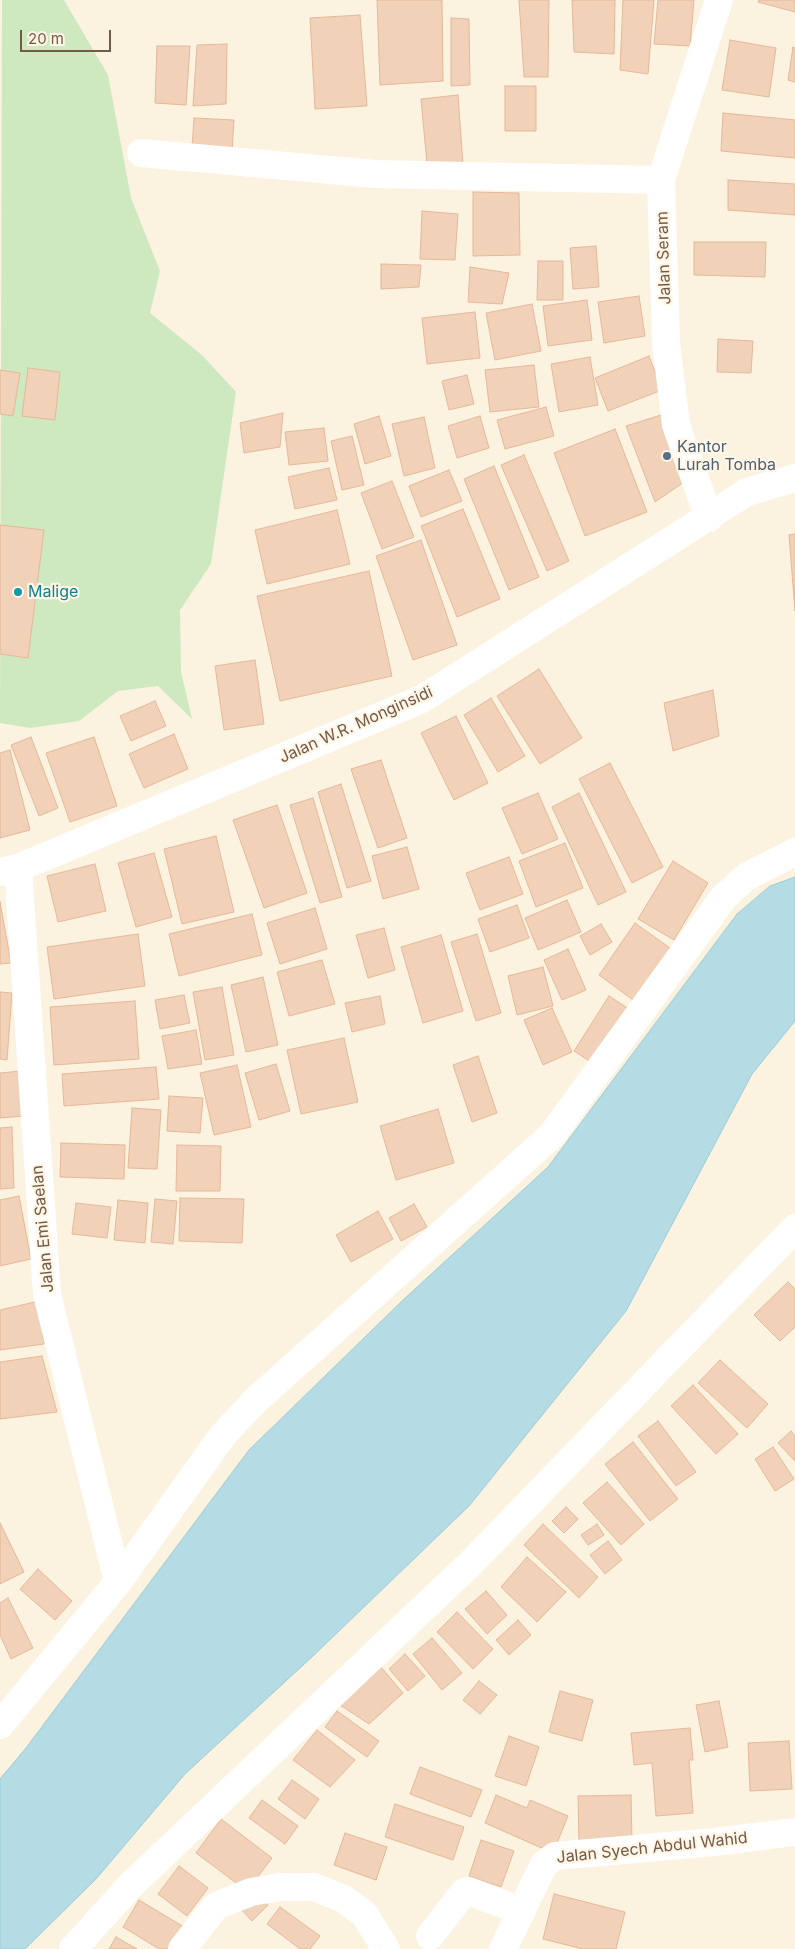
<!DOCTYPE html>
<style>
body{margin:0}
#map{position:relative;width:795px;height:1949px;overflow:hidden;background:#fcf2e0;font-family:Inter,sans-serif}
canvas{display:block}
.scale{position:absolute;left:20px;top:30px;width:91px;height:22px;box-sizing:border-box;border:2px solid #725948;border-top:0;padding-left:6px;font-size:15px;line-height:18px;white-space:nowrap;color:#725948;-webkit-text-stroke:4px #fff6e6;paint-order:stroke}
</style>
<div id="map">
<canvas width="795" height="1949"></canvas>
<div class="scale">20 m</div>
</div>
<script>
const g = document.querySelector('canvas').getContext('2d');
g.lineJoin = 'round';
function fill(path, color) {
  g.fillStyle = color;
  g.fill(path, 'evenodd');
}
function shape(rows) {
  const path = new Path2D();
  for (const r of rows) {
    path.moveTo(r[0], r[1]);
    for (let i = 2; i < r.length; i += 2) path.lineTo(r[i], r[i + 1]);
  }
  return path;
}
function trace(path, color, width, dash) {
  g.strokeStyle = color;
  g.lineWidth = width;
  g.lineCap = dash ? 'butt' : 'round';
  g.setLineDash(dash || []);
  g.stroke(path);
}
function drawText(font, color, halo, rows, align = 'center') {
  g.font = font + ' Inter,sans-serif';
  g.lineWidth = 4.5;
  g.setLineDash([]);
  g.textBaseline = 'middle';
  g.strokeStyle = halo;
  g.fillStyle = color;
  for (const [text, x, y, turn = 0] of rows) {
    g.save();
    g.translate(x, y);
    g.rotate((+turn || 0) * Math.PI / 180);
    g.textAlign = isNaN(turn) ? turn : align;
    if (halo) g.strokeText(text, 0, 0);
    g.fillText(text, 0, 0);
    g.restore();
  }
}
fill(shape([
 [2,0,64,0,108,75,131,198,160,271,150,313,202,355,236,392,211,564,180,610,181,672,192,719,158,686,118,691,79,721,30,728,0,723]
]), '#cee9bf');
const water = shape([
 [795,877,795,1021,752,1074,626,1311,469,1506,313,1656,185,1774,96,1879,25,1949,0,1949,0,1779,26,1748,249,1450,403,1300,548,1167,737,914,770,886,795,877]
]);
fill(water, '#b5dce5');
trace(water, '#9ccbd7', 1);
const building = shape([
 [377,0,442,0,443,81,380,85,377,0],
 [519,0,549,0,548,77,524,77,519,0],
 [572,0,615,0,614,54,574,52,572,0],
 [623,0,654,0,648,74,620,70,623,0],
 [658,0,694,0,690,46,654,44,658,0],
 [759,0,795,0,795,12,758,2,759,0],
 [360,15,367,106,315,109,310,18,360,15],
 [451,18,469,19,470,85,451,86,451,18],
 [730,40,776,48,769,97,722,90,730,40],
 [227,44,226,104,193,106,197,45,227,44],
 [157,46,190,46,186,105,155,103,157,46],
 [793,47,795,48,795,82,788,80,793,47],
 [505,86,536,86,536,131,505,131,505,86],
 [458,95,463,165,427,164,421,99,458,95],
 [723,113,795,120,795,158,721,151,723,113],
 [194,118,234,120,232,151,192,148,194,118],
 [728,180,795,184,795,215,728,210,728,180],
 [473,192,519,193,520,255,473,256,473,192],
 [422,211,458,214,455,260,420,259,422,211],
 [694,242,766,242,765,277,694,275,694,242],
 [596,246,599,287,573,289,570,248,596,246],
 [538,261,563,261,563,300,537,300,538,261],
 [381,264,421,265,419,287,381,289,381,264],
 [470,267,509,273,502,304,468,302,470,267],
 [639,296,645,336,604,343,598,302,639,296],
 [587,300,592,340,548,346,543,306,587,300],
 [532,304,541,351,495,360,486,313,532,304],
 [475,312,480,358,427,364,422,318,475,312],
 [718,339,753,341,751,373,717,372,718,339],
 [649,356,662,390,608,411,595,378,649,356],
 [590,357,598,405,559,412,551,364,590,357],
 [534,365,539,407,490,412,485,370,534,365],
 [28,368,60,372,55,420,22,416,28,368],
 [0,370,20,373,13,416,0,414,0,370],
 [467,375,474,404,449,410,442,381,467,375],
 [546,407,554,436,505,449,497,420,546,407],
 [283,413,280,447,244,453,240,423,283,413],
 [661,415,684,482,655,502,626,426,661,415],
 [379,416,391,456,365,464,354,424,379,416],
 [480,416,489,448,457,458,448,426,480,416],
 [424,417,435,468,404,476,392,424,424,417],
 [324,428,328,461,289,465,285,432,324,428],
 [615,429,647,512,585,536,554,453,615,429],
 [352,436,364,485,342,490,331,441,352,436],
 [524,455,569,561,547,571,501,465,524,455],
 [494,466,539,577,509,590,464,479,494,466],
 [329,468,337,500,295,509,288,477,329,468],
 [449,470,462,501,421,517,409,486,449,470],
 [392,481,414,537,382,549,361,493,392,481],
 [463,509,500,599,457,617,421,526,463,509],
 [337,510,350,564,267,584,255,530,337,510],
 [0,525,44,530,28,658,0,654,0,525],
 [795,534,795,611,789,535,795,534],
 [421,540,457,645,413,660,376,556,421,540],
 [369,571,392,676,280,701,257,596,369,571],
 [255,660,264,724,224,730,215,666,255,660],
 [539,669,582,738,540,764,497,696,539,669],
 [713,690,719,736,673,751,664,703,713,690],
 [491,698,525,756,498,772,464,715,491,698],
 [155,701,166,726,131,741,120,716,155,701],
 [456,716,488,783,454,800,421,733,456,716],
 [174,734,188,769,144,788,129,754,174,734],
 [31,737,58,808,39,816,11,745,31,737],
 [94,737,117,806,70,822,46,753,94,737],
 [10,750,30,830,0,838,0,753,10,750],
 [381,760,407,838,378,848,351,769,381,760],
 [610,763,663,867,632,883,579,779,610,763],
 [341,784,371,881,347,888,318,792,341,784],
 [538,793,558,839,522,854,502,808,538,793],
 [579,793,626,892,598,905,552,807,579,793],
 [313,798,342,897,320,903,290,805,313,798],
 [277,805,307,893,264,908,233,820,277,805],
 [216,836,234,912,182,924,164,849,216,836],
 [565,843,583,888,536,907,519,861,565,843],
 [407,847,419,889,383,899,372,856,407,847],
 [154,853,172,917,136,927,118,863,154,853],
 [509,857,523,894,480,910,466,873,509,857],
 [673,861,708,883,674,940,638,919,673,861],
 [95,864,106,911,58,922,47,876,95,864],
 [567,900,581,932,538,950,525,918,567,900],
 [0,902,11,963,0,964,0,902],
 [517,905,529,938,490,952,478,919,517,905],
 [315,908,327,949,280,964,267,923,315,908],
 [252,914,262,955,179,976,169,934,252,914],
 [635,923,670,948,633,1000,599,975,635,923],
 [601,924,612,942,590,955,580,936,601,924],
 [384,928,395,970,368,978,356,935,384,928],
 [138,934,145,986,54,999,47,947,138,934],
 [477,934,501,1013,476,1021,451,942,477,934],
 [441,935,463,1011,423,1023,401,947,441,935],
 [568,949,586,990,562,1000,544,960,568,949],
 [322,960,335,1004,289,1016,277,972,322,960],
 [543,967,553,1006,517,1015,508,976,543,967],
 [263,977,278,1045,246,1052,231,985,263,977],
 [222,987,234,1055,205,1060,193,992,222,987],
 [0,992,12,993,7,1060,0,1059,0,992],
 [184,995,190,1023,160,1029,155,1000,184,995],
 [380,996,385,1024,352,1032,345,1003,380,996],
 [609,996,632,1011,597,1066,574,1051,609,996],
 [135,1001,139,1059,54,1065,50,1007,135,1001],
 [552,1008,572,1052,543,1065,524,1020,552,1008],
 [196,1030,202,1064,168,1069,162,1036,196,1030],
 [344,1038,358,1102,301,1114,287,1050,344,1038],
 [478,1056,497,1113,472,1122,453,1065,478,1056],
 [276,1064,290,1111,259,1120,245,1073,276,1064],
 [237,1065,251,1127,214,1135,200,1073,237,1065],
 [156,1067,159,1099,64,1106,62,1074,156,1067],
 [21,1071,24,1116,0,1118,0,1073,21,1071],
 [169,1096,203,1098,200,1133,167,1131,169,1096],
 [132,1108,161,1110,157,1169,128,1168,132,1108],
 [438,1109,454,1163,396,1180,380,1126,438,1109],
 [12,1127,14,1188,0,1189,0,1128,12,1127],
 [61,1143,125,1145,124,1179,60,1177,61,1143],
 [177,1145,221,1146,220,1191,176,1191,177,1145],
 [19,1196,31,1259,0,1266,0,1200,19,1196],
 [180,1198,244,1199,242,1243,179,1241,180,1198],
 [155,1199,177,1201,173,1244,151,1242,155,1199],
 [118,1200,148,1203,145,1243,114,1240,118,1200],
 [76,1203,111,1207,107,1238,72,1234,76,1203],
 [414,1204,427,1227,401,1241,389,1218,414,1204],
 [378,1211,393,1239,351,1262,336,1235,378,1211],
 [788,1282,795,1289,795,1327,780,1341,754,1315,788,1282],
 [39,1301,44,1344,0,1350,0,1310,39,1301],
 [42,1356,57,1412,0,1419,0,1362,42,1356],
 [720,1360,768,1404,747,1428,698,1383,720,1360],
 [693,1385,738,1434,716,1454,671,1406,693,1385],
 [658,1421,696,1472,676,1486,638,1436,658,1421],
 [791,1431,795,1436,795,1461,778,1443,791,1431],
 [633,1442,678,1499,650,1521,605,1464,633,1442],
 [773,1447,794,1479,775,1491,755,1459,773,1447],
 [607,1482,644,1524,621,1545,583,1503,607,1482],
 [566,1507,578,1519,564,1533,552,1521,566,1507],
 [0,1523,24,1572,0,1584,0,1523],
 [543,1524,598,1577,579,1598,524,1545,543,1524],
 [597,1524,604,1535,588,1545,581,1535,597,1524],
 [608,1541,622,1560,605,1574,590,1555,608,1541],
 [527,1557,566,1592,537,1622,501,1587,527,1557],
 [38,1569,72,1601,55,1620,20,1589,38,1569],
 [486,1591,507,1615,487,1634,465,1609,486,1591],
 [8,1598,33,1648,11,1659,0,1635,0,1603,8,1598],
 [457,1612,493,1649,473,1669,437,1632,457,1612],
 [518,1620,531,1635,509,1655,496,1640,518,1620],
 [432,1638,462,1673,442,1690,413,1654,432,1638],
 [405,1654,425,1676,408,1691,389,1669,405,1654],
 [380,1666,403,1693,369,1724,340,1705,380,1666],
 [479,1681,497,1695,480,1714,463,1700,479,1681],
 [560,1691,593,1700,582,1741,549,1732,560,1691],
 [719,1701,728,1747,705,1752,696,1705,719,1701],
 [337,1711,379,1741,367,1757,325,1727,337,1711],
 [690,1728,693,1760,689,1760,693,1813,656,1816,652,1763,634,1765,631,1733,690,1728],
 [317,1730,355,1760,330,1787,293,1760,317,1730],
 [509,1736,539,1747,526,1786,495,1776,509,1736],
 [789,1741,792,1789,750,1791,748,1743,789,1741],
 [420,1767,482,1790,471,1817,410,1794,420,1767],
 [292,1780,319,1799,305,1819,278,1799,292,1780],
 [496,1795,527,1808,530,1800,568,1816,553,1853,485,1823,496,1795],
 [631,1795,632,1840,579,1841,578,1796,631,1795],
 [262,1800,298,1826,285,1844,249,1818,262,1800],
 [395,1804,464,1827,453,1860,385,1837,395,1804],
 [221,1819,272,1858,247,1891,196,1853,221,1819],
 [345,1833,387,1847,376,1880,334,1865,345,1833],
 [481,1840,514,1851,501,1887,469,1876,481,1840],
 [179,1866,208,1888,187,1916,158,1894,179,1866],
 [255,1892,268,1905,252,1921,240,1908,255,1892],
 [554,1894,625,1912,616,1949,583,1949,543,1939,554,1894],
 [139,1900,189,1930,178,1949,159,1949,123,1927,139,1900],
 [280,1907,320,1936,310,1949,300,1949,267,1924,280,1907],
 [116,1937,137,1949,109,1949,116,1937]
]);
fill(building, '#f1d1b8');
trace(building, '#e4b899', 1);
trace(shape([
 [141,153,375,174,661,180],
 [18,868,47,1294,118,1582],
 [0,1725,118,1582,223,1435,256,1400,552,1135,723,898,746,877,795,852],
 [430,1936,464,1892,468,1891,522,1911],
 [73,1949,131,1885,471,1563,795,1228],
 [182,1949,216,1906,251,1892,280,1887,314,1887,344,1899,365,1915,386,1949],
 [503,1949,544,1864,555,1856,715,1842,795,1832]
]), '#fff', 28);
trace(shape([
 [709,518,676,425,666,343,661,180,719,0]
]), '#fff', 28);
trace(shape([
 [0,872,18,868,422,699,747,492,795,478]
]), '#fff', 28);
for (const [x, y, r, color] of [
 [667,456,5,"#5c6f8a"],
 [18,592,5,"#0f9aa8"]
]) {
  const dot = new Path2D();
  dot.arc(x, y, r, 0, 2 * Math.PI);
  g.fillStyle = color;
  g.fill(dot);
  trace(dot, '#fff6e6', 2);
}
drawText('16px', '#725948', '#fff6e6', [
 ["Jalan Seram",664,258,-92],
 ["Jalan W.R. Monginsidi",356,725,-24],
 ["Jalan Emi Saelan",43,1229,-95],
 ["Jalan Syech Abdul Wahid",652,1848,-6]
]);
drawText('16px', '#4e5e75', '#fff6e6', [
 ["Kantor",677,447],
 ["Lurah Tomba",677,465]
], 'left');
drawText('16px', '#0d838f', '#fff6e6', [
 ["Malige",28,592]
], 'left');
</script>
